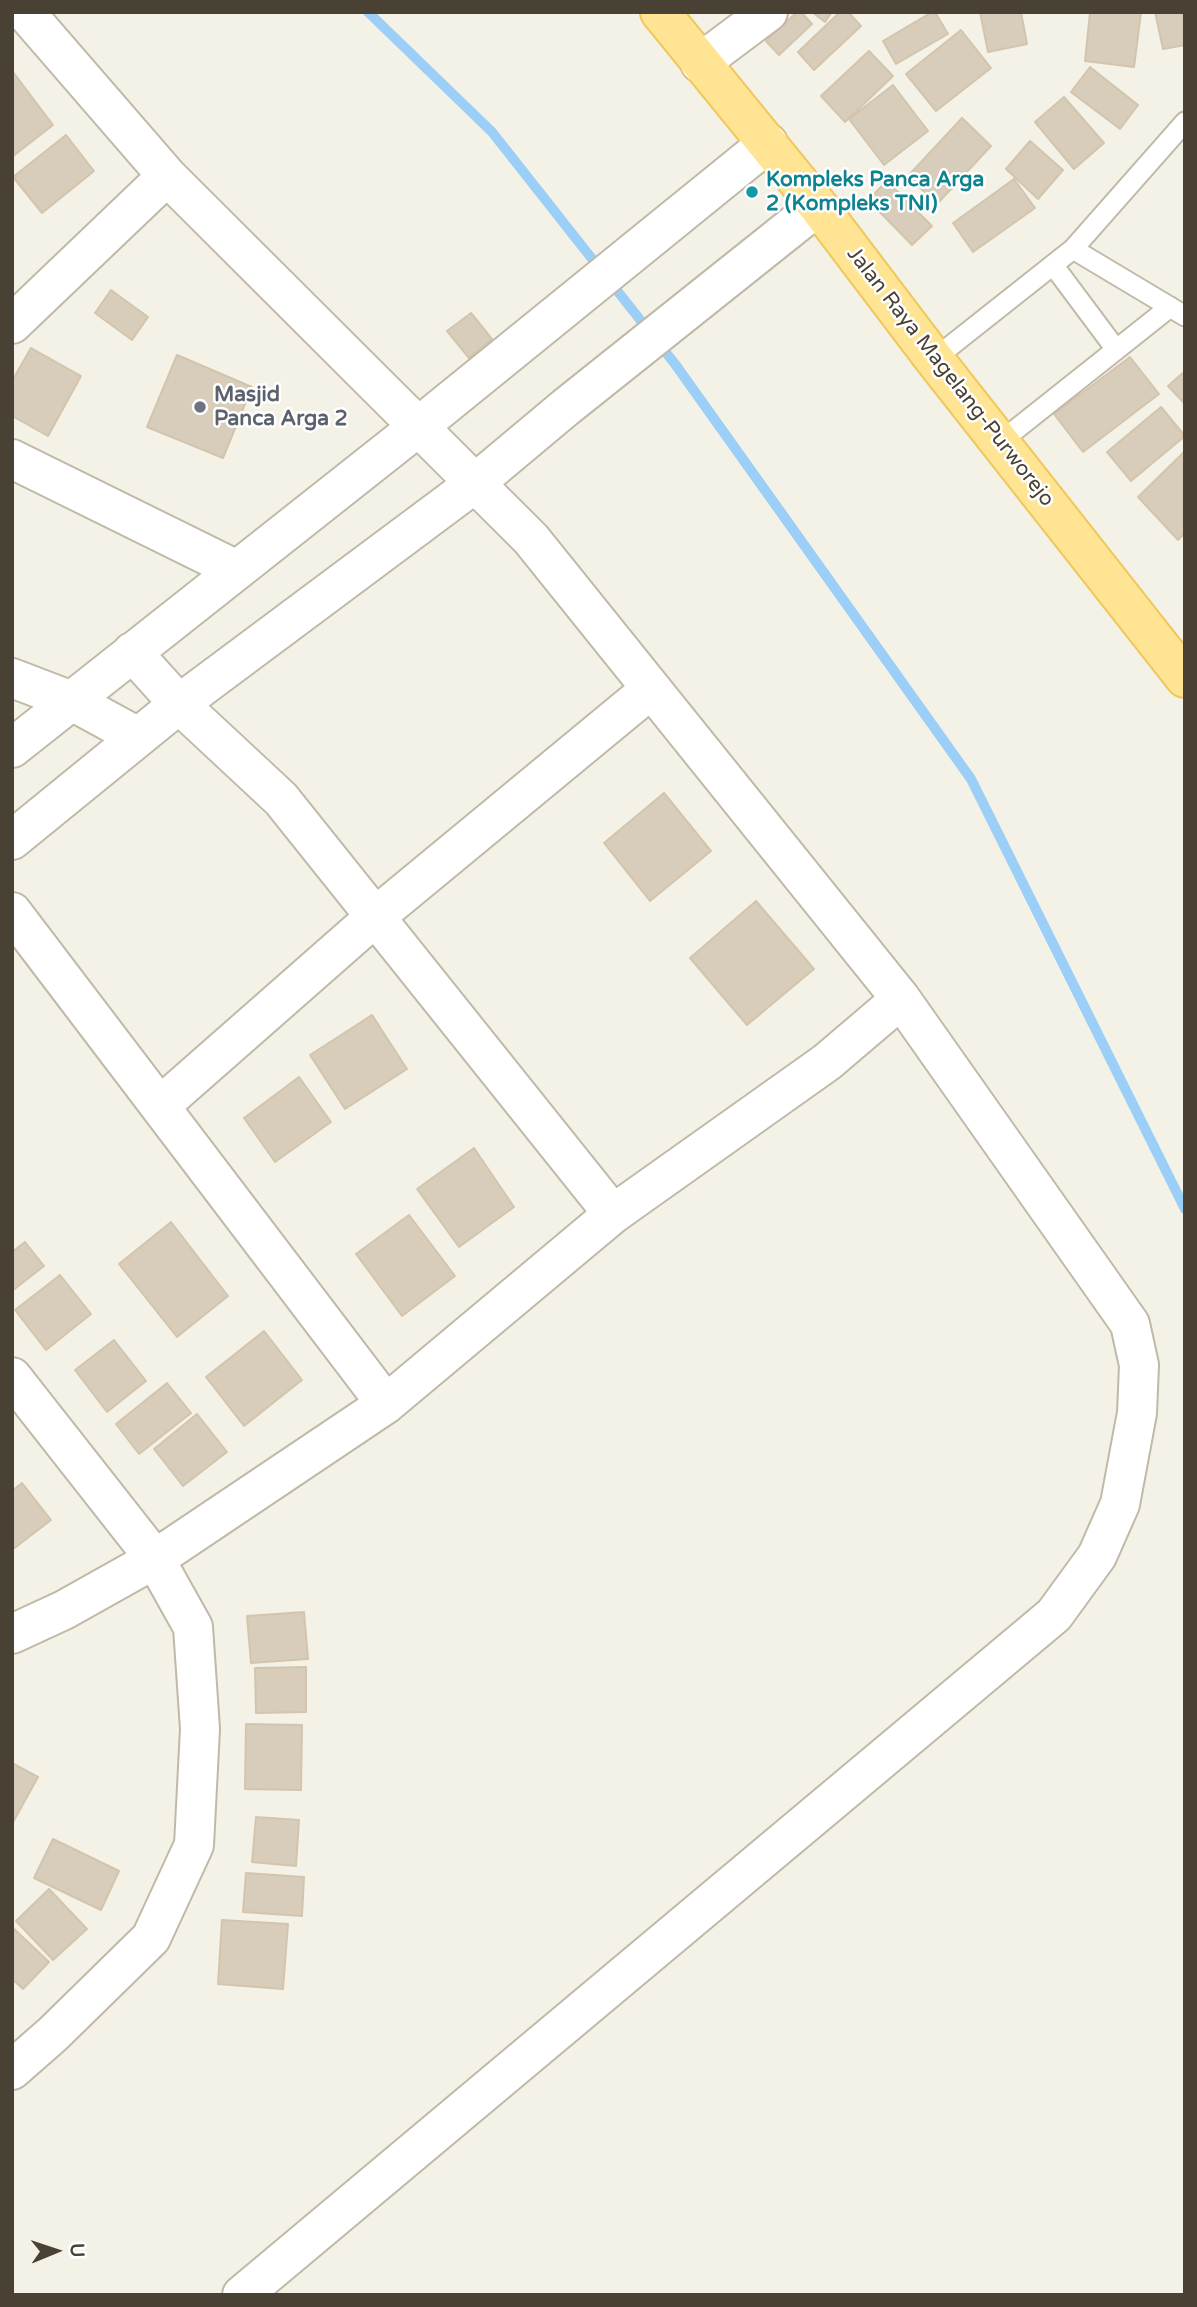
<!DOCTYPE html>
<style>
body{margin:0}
#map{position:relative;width:1197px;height:2307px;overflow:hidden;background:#f4f1e6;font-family:"Varela Round",sans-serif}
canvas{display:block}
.frame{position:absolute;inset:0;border:14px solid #484134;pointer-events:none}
.north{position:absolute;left:21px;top:2216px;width:70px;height:70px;-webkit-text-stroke:5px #fff;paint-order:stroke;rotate:88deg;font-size:19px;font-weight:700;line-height:28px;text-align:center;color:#484134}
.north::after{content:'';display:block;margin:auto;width:24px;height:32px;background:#484134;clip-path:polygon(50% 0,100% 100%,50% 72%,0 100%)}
</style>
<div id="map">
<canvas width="1197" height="2307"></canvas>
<div class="frame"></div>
<div class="north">U</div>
</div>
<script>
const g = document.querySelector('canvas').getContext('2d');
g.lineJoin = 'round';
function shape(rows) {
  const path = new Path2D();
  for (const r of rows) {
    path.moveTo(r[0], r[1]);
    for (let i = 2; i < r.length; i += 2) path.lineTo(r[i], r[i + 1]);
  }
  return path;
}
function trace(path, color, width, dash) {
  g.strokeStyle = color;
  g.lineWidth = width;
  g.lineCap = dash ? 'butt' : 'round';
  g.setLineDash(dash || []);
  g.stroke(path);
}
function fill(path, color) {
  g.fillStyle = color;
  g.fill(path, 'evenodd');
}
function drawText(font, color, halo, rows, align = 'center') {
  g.font = font + ' "Varela Round",sans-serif';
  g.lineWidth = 5;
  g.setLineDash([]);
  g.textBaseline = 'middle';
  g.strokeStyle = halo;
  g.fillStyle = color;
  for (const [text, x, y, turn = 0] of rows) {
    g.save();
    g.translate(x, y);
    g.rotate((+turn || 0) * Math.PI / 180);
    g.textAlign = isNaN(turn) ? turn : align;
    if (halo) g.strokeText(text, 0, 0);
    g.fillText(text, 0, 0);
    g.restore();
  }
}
trace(shape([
 [368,12,492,132,675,364,971,779,1185,1209]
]), '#9ccff7', 10);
const building = shape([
 [797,12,801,12,812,24,779,55,766,41,797,12],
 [812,12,832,12,825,22,812,12],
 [840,12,848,12,861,26,814,70,798,52,840,12],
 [932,12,935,12,948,34,896,64,883,41,932,12],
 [980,12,1021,12,1027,44,988,52,980,12],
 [1090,12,1141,12,1134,67,1085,61,1090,12],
 [1155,12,1185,12,1185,45,1163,49,1155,12],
 [961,30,991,68,936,111,906,74,961,30],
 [869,51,893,76,845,122,821,96,869,51],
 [1090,67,1138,105,1120,129,1071,92,1090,67],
 [13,72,53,125,12,157,12,73,13,72],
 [893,85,928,131,884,165,849,119,893,85],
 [1064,97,1104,143,1074,169,1035,122,1064,97],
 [962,118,991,146,937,204,908,176,962,118],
 [66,135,94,171,42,213,13,177,66,135],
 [1030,141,1063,170,1038,199,1006,169,1030,141],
 [1014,179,1035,208,973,252,953,223,1014,179],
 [887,181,932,226,912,245,868,200,887,181],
 [111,290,148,317,132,340,95,313,111,290],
 [471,313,492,339,469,358,447,331,471,313],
 [31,348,81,376,48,436,12,416,12,381,31,348],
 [177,355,252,387,223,458,147,427,177,355],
 [1130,357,1159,394,1083,452,1054,414,1130,357],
 [1185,371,1185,404,1168,386,1185,371],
 [1161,407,1185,436,1131,481,1107,452,1161,407],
 [1185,451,1185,533,1178,540,1138,497,1185,451],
 [664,793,711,851,650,901,604,843,664,793],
 [756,901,814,969,747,1025,690,958,756,901],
 [372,1015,407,1069,345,1109,310,1055,372,1015],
 [299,1077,331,1122,275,1162,244,1118,299,1077],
 [474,1148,514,1207,459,1247,417,1189,474,1148],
 [409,1215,455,1276,402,1316,356,1254,409,1215],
 [171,1222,228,1296,177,1337,119,1264,171,1222],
 [25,1242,44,1266,12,1291,12,1252,25,1242],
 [60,1275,91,1314,46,1350,15,1310,60,1275],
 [264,1331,302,1380,244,1426,206,1377,264,1331],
 [114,1340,146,1381,107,1412,75,1370,114,1340],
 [167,1383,191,1413,139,1454,116,1424,167,1383],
 [197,1414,227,1452,183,1486,154,1449,197,1414],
 [22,1483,51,1520,12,1550,12,1491,22,1483],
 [304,1612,308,1659,251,1663,247,1616,304,1612],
 [306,1667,306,1712,256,1713,255,1668,306,1667],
 [246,1724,302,1725,301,1790,245,1789,246,1724],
 [12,1763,38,1777,12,1824,12,1763],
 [256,1817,299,1820,296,1866,252,1862,256,1817],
 [53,1839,119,1871,101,1910,34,1878,53,1839],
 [246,1873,304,1877,302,1916,243,1912,246,1873],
 [49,1889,87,1929,53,1960,16,1921,49,1889],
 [222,1920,288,1924,283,1989,218,1984,222,1920],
 [12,1927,49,1962,23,1989,12,1979,12,1927]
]);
fill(building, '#d7cdba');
trace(building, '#d3c5ad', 2);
const lane = shape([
 [1073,249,1185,316],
 [1053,265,1115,348],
 [934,359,1073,249,1185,122],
 [1000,442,1170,307]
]);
const street = shape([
 [25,12,167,176,531,539,901,999,1130,1324,1139,1365,1137,1413,1120,1504,1097,1556,1054,1615,242,2295],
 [700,63,768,12],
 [12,324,167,176],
 [12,459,237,570],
 [132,652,179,704,281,799,613,1214],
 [12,678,72,701,138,737],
 [12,748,418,427,768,143],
 [12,840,179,704,474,484,566,407,818,206],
 [12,912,386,1404],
 [160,1106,375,917,651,689],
 [12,1377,155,1559,193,1627,200,1729,194,1845,151,1938,53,2034,12,2070],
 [12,1634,64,1610,155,1559,386,1404,613,1214,827,1062,901,999]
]);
const primary = shape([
 [660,12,818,206,934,359,1185,678]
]);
trace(lane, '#c1b9a7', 23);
trace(street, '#c1b9a7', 42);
trace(primary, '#efc75a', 42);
trace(lane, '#fff', 19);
trace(street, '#fff', 38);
trace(primary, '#ffe494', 38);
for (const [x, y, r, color] of [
 [752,192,7,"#0f9aa8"],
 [200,407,7,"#6b7280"]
]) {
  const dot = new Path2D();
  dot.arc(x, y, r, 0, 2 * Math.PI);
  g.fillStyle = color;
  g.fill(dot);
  trace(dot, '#fff', 2.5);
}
drawText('bold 21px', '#0d838f', '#fff', [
 ["Kompleks Panca Arga",766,180],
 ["2 (Kompleks TNI)",766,204]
], 'left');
drawText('21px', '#484134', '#fff', [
 ["Jalan Raya Magelang-Purworejo",950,377,52]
]);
drawText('bold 21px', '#5b616d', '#fff', [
 ["Masjid",214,395],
 ["Panca Arga 2",214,419]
], 'left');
</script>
